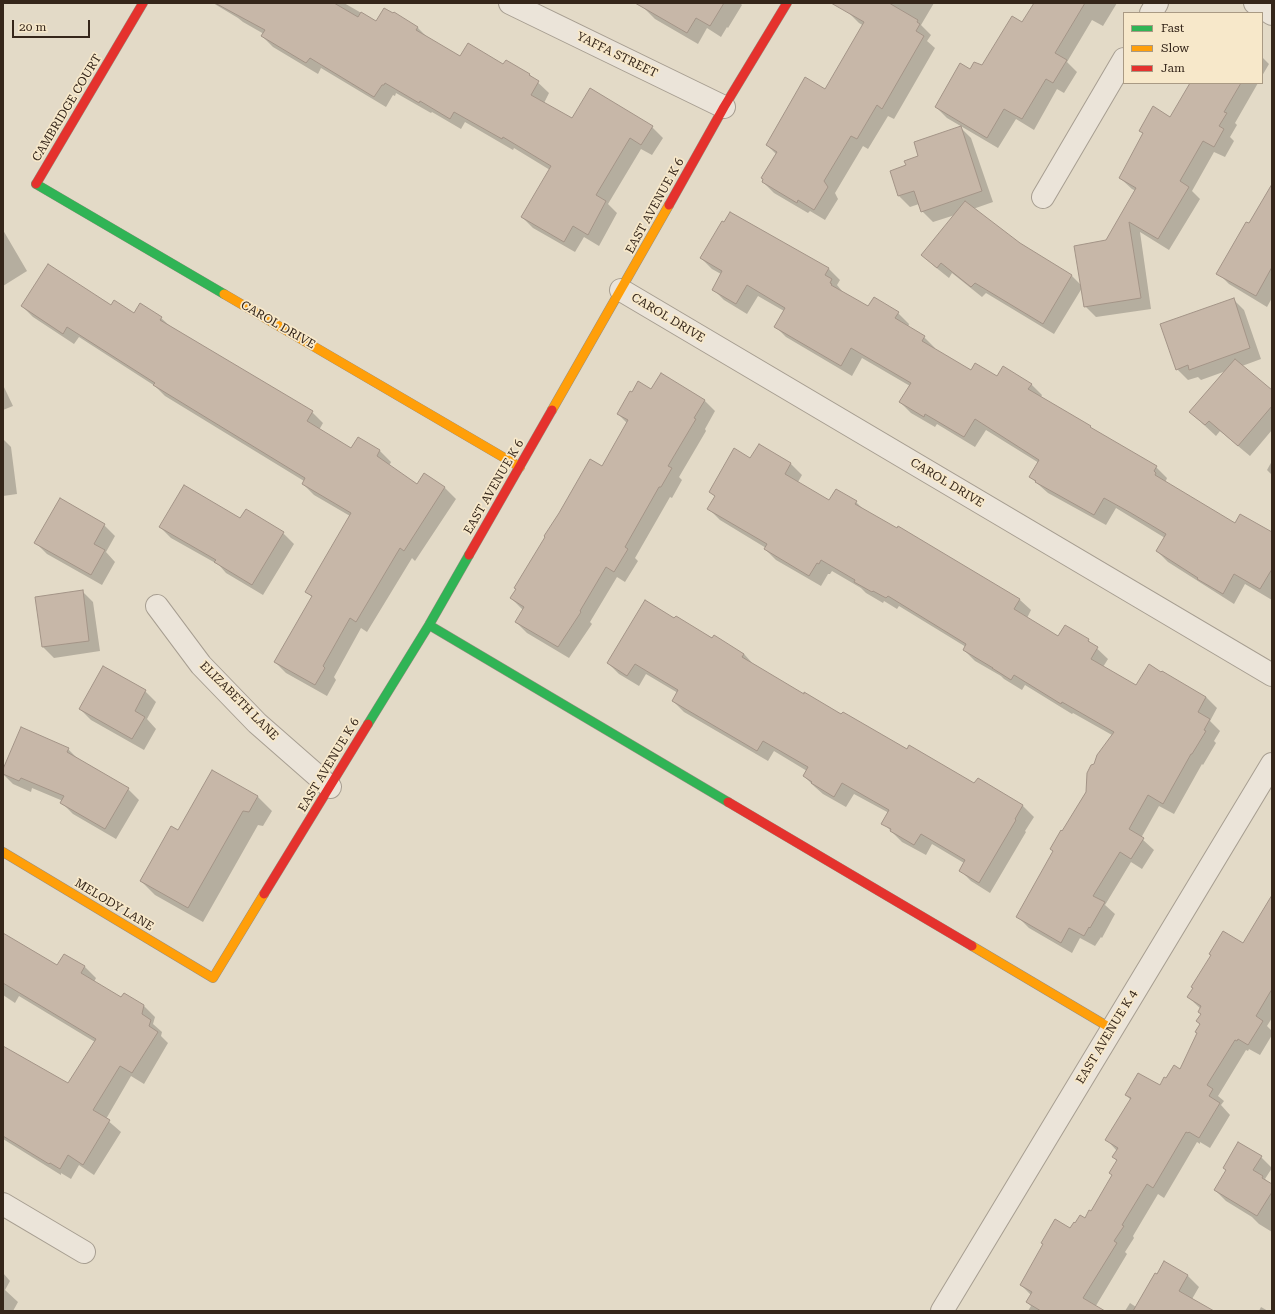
<!DOCTYPE html>
<style>
body{margin:0}
#map{position:relative;width:1275px;height:1314px;overflow:hidden;background:#e3dac7;font-family:"Roboto Serif",serif}
canvas{display:block}
.frame{position:absolute;inset:0;border:4px solid #35261a;pointer-events:none}
.legend{position:absolute;left:1123px;top:12px;width:140px;height:72px;box-sizing:border-box;background:#f7e8ca;border:1px solid #a99a84;margin:0;padding:5px 7px;list-style:none;font-size:12px;color:#35261a}
.legend li{display:flex;align-items:center;gap:8px;height:20px}
.legend b{width:20px;border:1px solid #a99a84}
.scale{position:absolute;left:12px;top:20px;width:78px;height:18px;box-sizing:border-box;border:2px solid #35261a;border-top:0;padding-left:5px;font-size:12px;line-height:14px;white-space:nowrap;color:#35261a;-webkit-text-stroke:3px #f7e8ca;paint-order:stroke}
</style>
<div id="map">
<canvas width="1275" height="1314"></canvas>
<div class="frame"></div>
<ul class="legend">
<li><b style="height:5px;background:#30b455"></b>Fast</li>
<li><b style="height:5px;background:#ff9f0a"></b>Slow</li>
<li><b style="height:5px;background:#e5322d"></b>Jam</li>
</ul>
<div class="scale">20 m</div>
</div>
<script>
const g = document.querySelector('canvas').getContext('2d');
g.lineJoin = 'round';
function fill(path, color) {
  g.fillStyle = color;
  g.fill(path, 'evenodd');
}
function shape(rows) {
  const path = new Path2D();
  for (const r of rows) {
    path.moveTo(r[0], r[1]);
    for (let i = 2; i < r.length; i += 2) path.lineTo(r[i], r[i + 1]);
  }
  return path;
}
function trace(path, color, width, dash) {
  g.strokeStyle = color;
  g.lineWidth = width;
  g.lineCap = dash ? 'butt' : 'round';
  g.setLineDash(dash || []);
  g.stroke(path);
}
function drawText(font, color, halo, rows, align = 'center') {
  g.font = font + ' "Roboto Serif",serif';
  g.lineWidth = 3.5;
  g.setLineDash([]);
  g.textBaseline = 'middle';
  g.strokeStyle = halo;
  g.fillStyle = color;
  for (const [text, x, y, turn = 0] of rows) {
    g.save();
    g.translate(x, y);
    g.rotate((+turn || 0) * Math.PI / 180);
    g.textAlign = isNaN(turn) ? turn : align;
    if (halo) g.strokeText(text, 0, 0);
    g.fillText(text, 0, 0);
    g.restore();
  }
}
fill(shape([
 [213,3,344,3,377,22,395,14,418,28,428,38,461,57,504,66,506,61,530,75,549,93,544,103,572,120,652,127,663,138,652,155,641,149,608,204,617,213,599,246,584,237,575,252,533,228,522,217,550,170,514,148,513,150,465,122,461,129,432,112,431,113,396,93,395,96,393,95,386,107,321,68,318,74,273,47,262,36,264,34,243,22,238,18],
 [647,3,740,3,742,5,728,28,727,27,721,37,707,28,698,44,655,19,644,8],
 [853,3,934,3,921,25,931,35,927,41,935,48,894,119,888,116,868,149,863,146,835,193,838,199,825,220,810,211,808,213,774,193,763,182,777,155,767,145,825,90,864,26,859,23,848,12],
 [1035,3,1117,3,1103,26,1092,20,1067,62,1077,72,1064,93,1057,89,1034,130,1016,119,998,148,947,118,936,107,970,71,983,66,1022,24],
 [1262,57,1269,64,1262,76],
 [1191,83,1258,83,1235,123,1237,125,1230,137,1234,141,1225,157,1214,152,1192,191,1200,199,1169,250,1140,232,1151,309,1096,317,1085,306,1082,288,1054,334,986,293,982,297,952,273,949,278,934,266,923,255,955,215,933,222,922,211,919,204,910,207,899,196,907,166,960,127,971,138,993,202,973,209,1019,244,1072,276,1082,286,1136,191,1132,189,1120,178,1144,134,1140,131,1171,118],
 [1272,186,1272,298,1267,307,1229,284,1218,273],
 [731,213,829,269,840,280,837,285,842,291,842,292,869,308,898,313,909,324,908,327,924,337,935,348,934,349,972,371,1031,384,1042,395,1041,397,1090,427,1095,432,1156,467,1167,478,1165,483,1235,524,1272,533,1272,600,1245,584,1234,604,1168,562,1157,551,1165,538,1116,508,1106,525,1048,493,1030,477,1039,463,986,430,975,447,937,424,935,427,911,413,900,402,910,386,862,358,852,376,786,337,775,326,784,311,758,296,747,314,724,300,713,289,721,274,712,269,701,258],
 [3,230,27,271,3,286],
 [1233,299,1244,310,1261,359,1242,366,1272,391,1272,430,1250,456,1220,431,1216,436,1190,412,1226,371,1201,380,1198,377,1188,380,1177,369],
 [141,305,161,318,171,327,312,412,323,423,319,430,351,449,358,438,380,451,391,462,389,466,418,485,424,475,445,488,456,499,415,561,412,558,367,632,361,628,334,677,336,680,327,696,286,673,275,662,312,597,307,592,350,516,314,495,303,484,304,481,165,396,155,386,79,337,74,344,33,317,22,306,111,307,134,315],
 [3,385,13,406,3,410],
 [652,390,704,400,715,411,705,429,706,431,679,477,682,480,672,498,670,497,635,558,638,561,625,582,617,577,590,622,592,624,569,658,527,633,516,622,523,610,511,598,603,467,627,423,618,414],
 [3,439,11,447,17,494,3,496],
 [759,445,791,464,802,475,798,482,830,502,856,502,865,511,897,529,898,527,1020,600,1031,610,1027,618,1059,637,1088,640,1108,659,1103,667,1137,687,1162,672,1206,697,1217,708,1210,721,1220,731,1214,741,1216,743,1203,765,1202,764,1174,814,1159,806,1141,838,1154,850,1142,869,1131,862,1105,905,1115,914,1102,938,1101,937,1095,946,1080,938,1072,953,1029,928,1018,917,1054,852,1063,833,1086,792,1095,765,1112,735,1073,713,1072,714,1025,685,1022,690,1004,679,1001,676,975,661,964,650,966,647,899,606,897,609,884,601,883,603,866,593,861,588,832,571,830,574,828,574,821,586,776,560,765,549,766,548,720,520,709,509,716,497,710,492,751,459],
 [1272,461,1272,475,1267,470],
 [241,520,283,533,294,544,263,595,226,573,219,565,171,538,160,527],
 [104,525,115,536,106,552,115,562,102,585,47,554,36,543],
 [82,591,93,602,100,651,54,658,43,647,36,598],
 [675,619,744,654,754,665,804,695,907,751,975,785,978,779,1023,806,1034,817,1025,831,1026,832,990,893,971,881,960,870,964,863,932,844,926,855,902,842,883,823,889,813,854,794,846,807,823,794,815,787,804,776,807,771,774,751,768,761,684,712,673,701,678,693,646,674,639,686,619,674,608,663],
 [145,691,156,702,147,719,156,729,144,750,91,720,80,709],
 [68,749,79,760,128,789,139,800,116,839,73,814,62,803,63,801,32,788,31,792,13,784,3,774,3,771],
 [213,771,258,797,272,811,263,826,258,825,203,922,155,895,141,881,178,831],
 [1272,897,1272,1018,1267,1026,1272,1031,1272,1035,1260,1055,1249,1049,1248,1051,1246,1050,1218,1096,1224,1101,1221,1105,1230,1115,1210,1148,1200,1142,1200,1144,1197,1142,1164,1198,1158,1194,1133,1236,1134,1238,1125,1252,1127,1254,1094,1309,1096,1311,1028,1311,1031,1306,1027,1302,1031,1295,1021,1285,1070,1229,1085,1219,1091,1212,1113,1176,1110,1173,1117,1161,1113,1157,1117,1151,1107,1140,1131,1100,1126,1095,1160,1087,1167,1080,1180,1070,1198,1033,1200,1024,1197,1021,1202,1014,1201,1009,1188,997,1243,945],
 [3,938,58,967,65,955,85,967,96,978,94,982,121,998,144,1006,155,1017,153,1024,162,1032,161,1036,168,1043,144,1084,131,1076,106,1119,121,1132,94,1175,79,1165,71,1179,61,1173,61,1175,3,1139,3,1047,68,1084,95,1042,19,996,15,1003,3,995],
 [1261,1157,1272,1168,1265,1179,1272,1185,1272,1232,1259,1224,1252,1217,1226,1201,1215,1190,1227,1171,1224,1168],
 [1165,1263,1188,1276,1199,1287,1192,1299,1205,1311,1125,1311,1130,1303,1136,1307],
 [3,1273,10,1281,5,1290,18,1302,13,1311,3,1311],
 [1261,1307,1268,1311,1259,1311]
]), '#0003');
const building = shape([
 [215,3,334,3,358,17,361,12,376,21,384,8,393,13,394,12,418,27,416,30,460,56,468,43,503,64,506,60,530,74,529,75,539,81,531,95,572,118,590,88,653,126,641,145,630,138,596,195,606,201,588,235,573,226,564,242,521,217,551,166,503,137,502,139,454,112,450,119,420,101,419,103,385,83,384,85,382,85,374,97,310,58,306,63,261,36,265,30,215,3],
 [635,3,724,3,710,26,696,18,687,33,635,3],
 [831,3,889,3,918,20,917,22,920,24,916,31,924,36,882,109,877,105,857,139,851,136,824,181,828,187,814,210,798,200,797,203,762,182,763,179,761,178,777,152,766,145,805,77,825,89,864,22,831,3],
 [1034,3,1085,3,1055,53,1067,60,1053,83,1046,79,1022,119,1004,109,987,138,935,107,960,63,970,69,974,62,982,65,1012,16,1022,22,1034,3],
 [1190,83,1241,83,1224,112,1227,113,1219,126,1224,129,1214,147,1203,141,1180,181,1189,187,1158,239,1129,222,1141,298,1084,307,1074,246,1106,240,1136,188,1119,178,1143,133,1139,131,1153,106,1170,117,1190,83],
 [961,126,982,191,921,212,914,191,898,196,890,171,906,165,904,161,918,156,914,142,961,126],
 [1272,184,1272,267,1256,296,1216,274,1246,222,1249,223,1272,184],
 [965,201,1020,243,1072,275,1043,324,975,283,971,287,941,263,937,268,921,255,965,201],
 [730,212,829,268,825,275,832,279,830,283,832,284,831,285,868,306,874,297,899,312,895,318,925,336,922,341,971,370,975,363,997,376,1003,366,1032,384,1028,389,1091,426,1090,427,1157,466,1154,471,1156,473,1155,475,1235,523,1240,514,1272,532,1272,569,1260,589,1234,574,1223,594,1197,579,1198,578,1156,551,1166,534,1131,513,1104,498,1094,515,1035,482,1036,481,1029,477,1039,460,975,419,964,437,925,414,924,417,899,402,911,383,851,348,841,366,774,327,785,308,747,285,736,304,712,290,722,271,700,258,722,221,724,222,730,212],
 [48,264,111,305,114,300,134,313,140,303,162,317,160,320,313,411,307,421,351,448,358,437,380,450,377,456,417,484,424,473,445,487,404,551,400,548,356,622,350,618,323,666,325,668,315,685,274,662,312,596,305,592,351,513,302,484,305,478,153,385,155,383,67,327,63,334,21,306,48,264],
 [1234,298,1250,348,1189,370,1188,365,1176,370,1160,324,1234,298],
 [1235,359,1272,390,1272,406,1238,446,1209,421,1205,425,1189,412,1235,359],
 [661,373,705,400,694,418,696,419,668,466,672,468,661,487,659,487,625,547,628,549,614,572,606,567,580,611,581,612,558,647,515,622,524,607,510,598,516,589,514,588,545,537,544,536,559,513,590,459,602,466,628,420,617,414,630,391,632,392,638,381,651,389,661,373],
 [759,444,791,463,785,474,829,500,836,489,857,501,855,504,897,528,898,526,1020,599,1014,609,1058,636,1065,625,1089,639,1088,641,1098,647,1091,659,1136,685,1149,664,1161,672,1162,671,1206,697,1198,712,1210,719,1204,730,1206,731,1192,754,1191,754,1163,804,1148,795,1129,829,1144,838,1131,859,1120,852,1093,896,1105,902,1090,928,1089,927,1084,936,1069,928,1061,943,1016,917,1053,851,1050,849,1061,830,1062,831,1086,792,1087,773,1091,765,1094,764,1097,755,1114,732,1062,702,1061,704,1014,675,1011,680,992,668,993,668,963,650,966,644,888,596,886,598,873,591,872,592,854,582,855,580,821,560,819,564,817,563,809,576,764,549,767,544,707,509,715,496,709,492,734,448,750,458,759,444],
 [184,485,240,518,246,509,284,532,252,585,214,562,216,560,159,527,184,485],
 [60,498,105,524,94,544,105,550,91,575,34,543,60,498],
 [83,590,89,641,42,647,35,597,83,590],
 [645,600,674,618,676,616,712,638,714,635,744,654,742,657,804,694,804,692,841,714,843,712,907,749,909,745,974,783,978,778,1023,805,1015,819,1016,820,979,883,959,871,965,860,921,834,914,845,890,831,891,829,881,824,889,810,842,783,834,797,811,783,812,782,803,776,808,767,763,741,757,751,672,701,678,690,635,664,627,676,607,663,645,600],
 [103,666,146,690,135,711,145,717,132,739,79,709,103,666],
 [21,727,69,748,67,752,129,788,105,829,60,803,64,796,21,778,19,781,3,774,3,769,21,727],
 [212,770,258,796,249,812,243,811,188,908,140,881,171,826,178,830,212,770],
 [1272,895,1272,989,1256,1016,1263,1021,1248,1045,1238,1039,1237,1041,1235,1040,1207,1085,1213,1089,1209,1096,1220,1103,1199,1138,1189,1132,1188,1133,1186,1132,1153,1188,1147,1184,1122,1225,1124,1226,1114,1241,1117,1243,1083,1298,1105,1311,1041,1311,1026,1302,1032,1292,1020,1285,1043,1244,1041,1243,1055,1219,1070,1228,1074,1222,1075,1223,1080,1215,1085,1218,1089,1210,1091,1211,1112,1175,1109,1173,1117,1160,1112,1157,1118,1148,1105,1140,1131,1098,1125,1095,1138,1073,1160,1085,1164,1077,1166,1078,1174,1065,1180,1069,1197,1033,1195,1032,1200,1024,1196,1021,1201,1014,1198,1012,1201,1006,1187,997,1193,988,1191,987,1211,955,1209,954,1223,931,1243,943,1272,895],
 [3,933,57,965,64,954,85,966,81,973,121,997,124,993,144,1005,142,1014,151,1020,149,1026,158,1032,132,1073,120,1066,93,1110,110,1120,83,1165,68,1155,60,1169,50,1163,49,1164,3,1136,3,1046,68,1083,96,1039,3,983,3,933],
 [1238,1142,1262,1156,1253,1170,1263,1176,1262,1178,1272,1184,1272,1192,1257,1216,1214,1190,1226,1170,1223,1168,1238,1142],
 [1164,1261,1188,1275,1179,1291,1214,1311,1133,1311,1155,1273,1157,1274,1164,1261]
]);
fill(building, '#c7b7a8');
trace(building, '#a39487', 1);
const street = shape([
 [510,3,724,107],
 [1255,3,1272,14],
 [1151,13,1157,3],
 [1043,197,1124,59],
 [621,290,1272,675],
 [157,606,201,665,257,723,330,787],
 [3,1204,84,1252],
 [942,1311,1272,764]
]);
const fast = shape([
 [36,184,224,294],
 [429,625,728,802],
 [368,724,429,625,469,555]
]);
const slow = shape([
 [224,294,520,467],
 [552,410,669,205],
 [3,852,213,978,264,894],
 [972,946,1112,1029]
]);
const jam = shape([
 [36,184,143,3],
 [669,205,724,107,787,3],
 [469,555,552,410],
 [728,802,972,946],
 [264,894,368,724]
]);
trace(street, '#a79e91', 24);
trace(fast, '#978e81', 10);
trace(slow, '#978e81', 10);
trace(jam, '#978e81', 10);
trace(street, '#ebe4d9', 22);
trace(fast, '#30b455', 9);
trace(slow, '#ff9f0a', 9);
trace(jam, '#e5322d', 9);
drawText('12px', '#35261a', '#f7e8ca', [
 ["YAFFA STREET",617,55,26],
 ["CAMBRIDGE COURT",67,108,-59],
 ["EAST AVENUE K 6",655,206,-61],
 ["CAROL DRIVE",668,318,31],
 ["CAROL DRIVE",278,325,30],
 ["CAROL DRIVE",947,483,31],
 ["EAST AVENUE K 6",494,487,-60],
 ["ELIZABETH LANE",239,701,45],
 ["EAST AVENUE K 6",329,765,-59],
 ["MELODY LANE",114,905,31],
 ["EAST AVENUE K 4",1107,1037,-59]
]);
</script>
